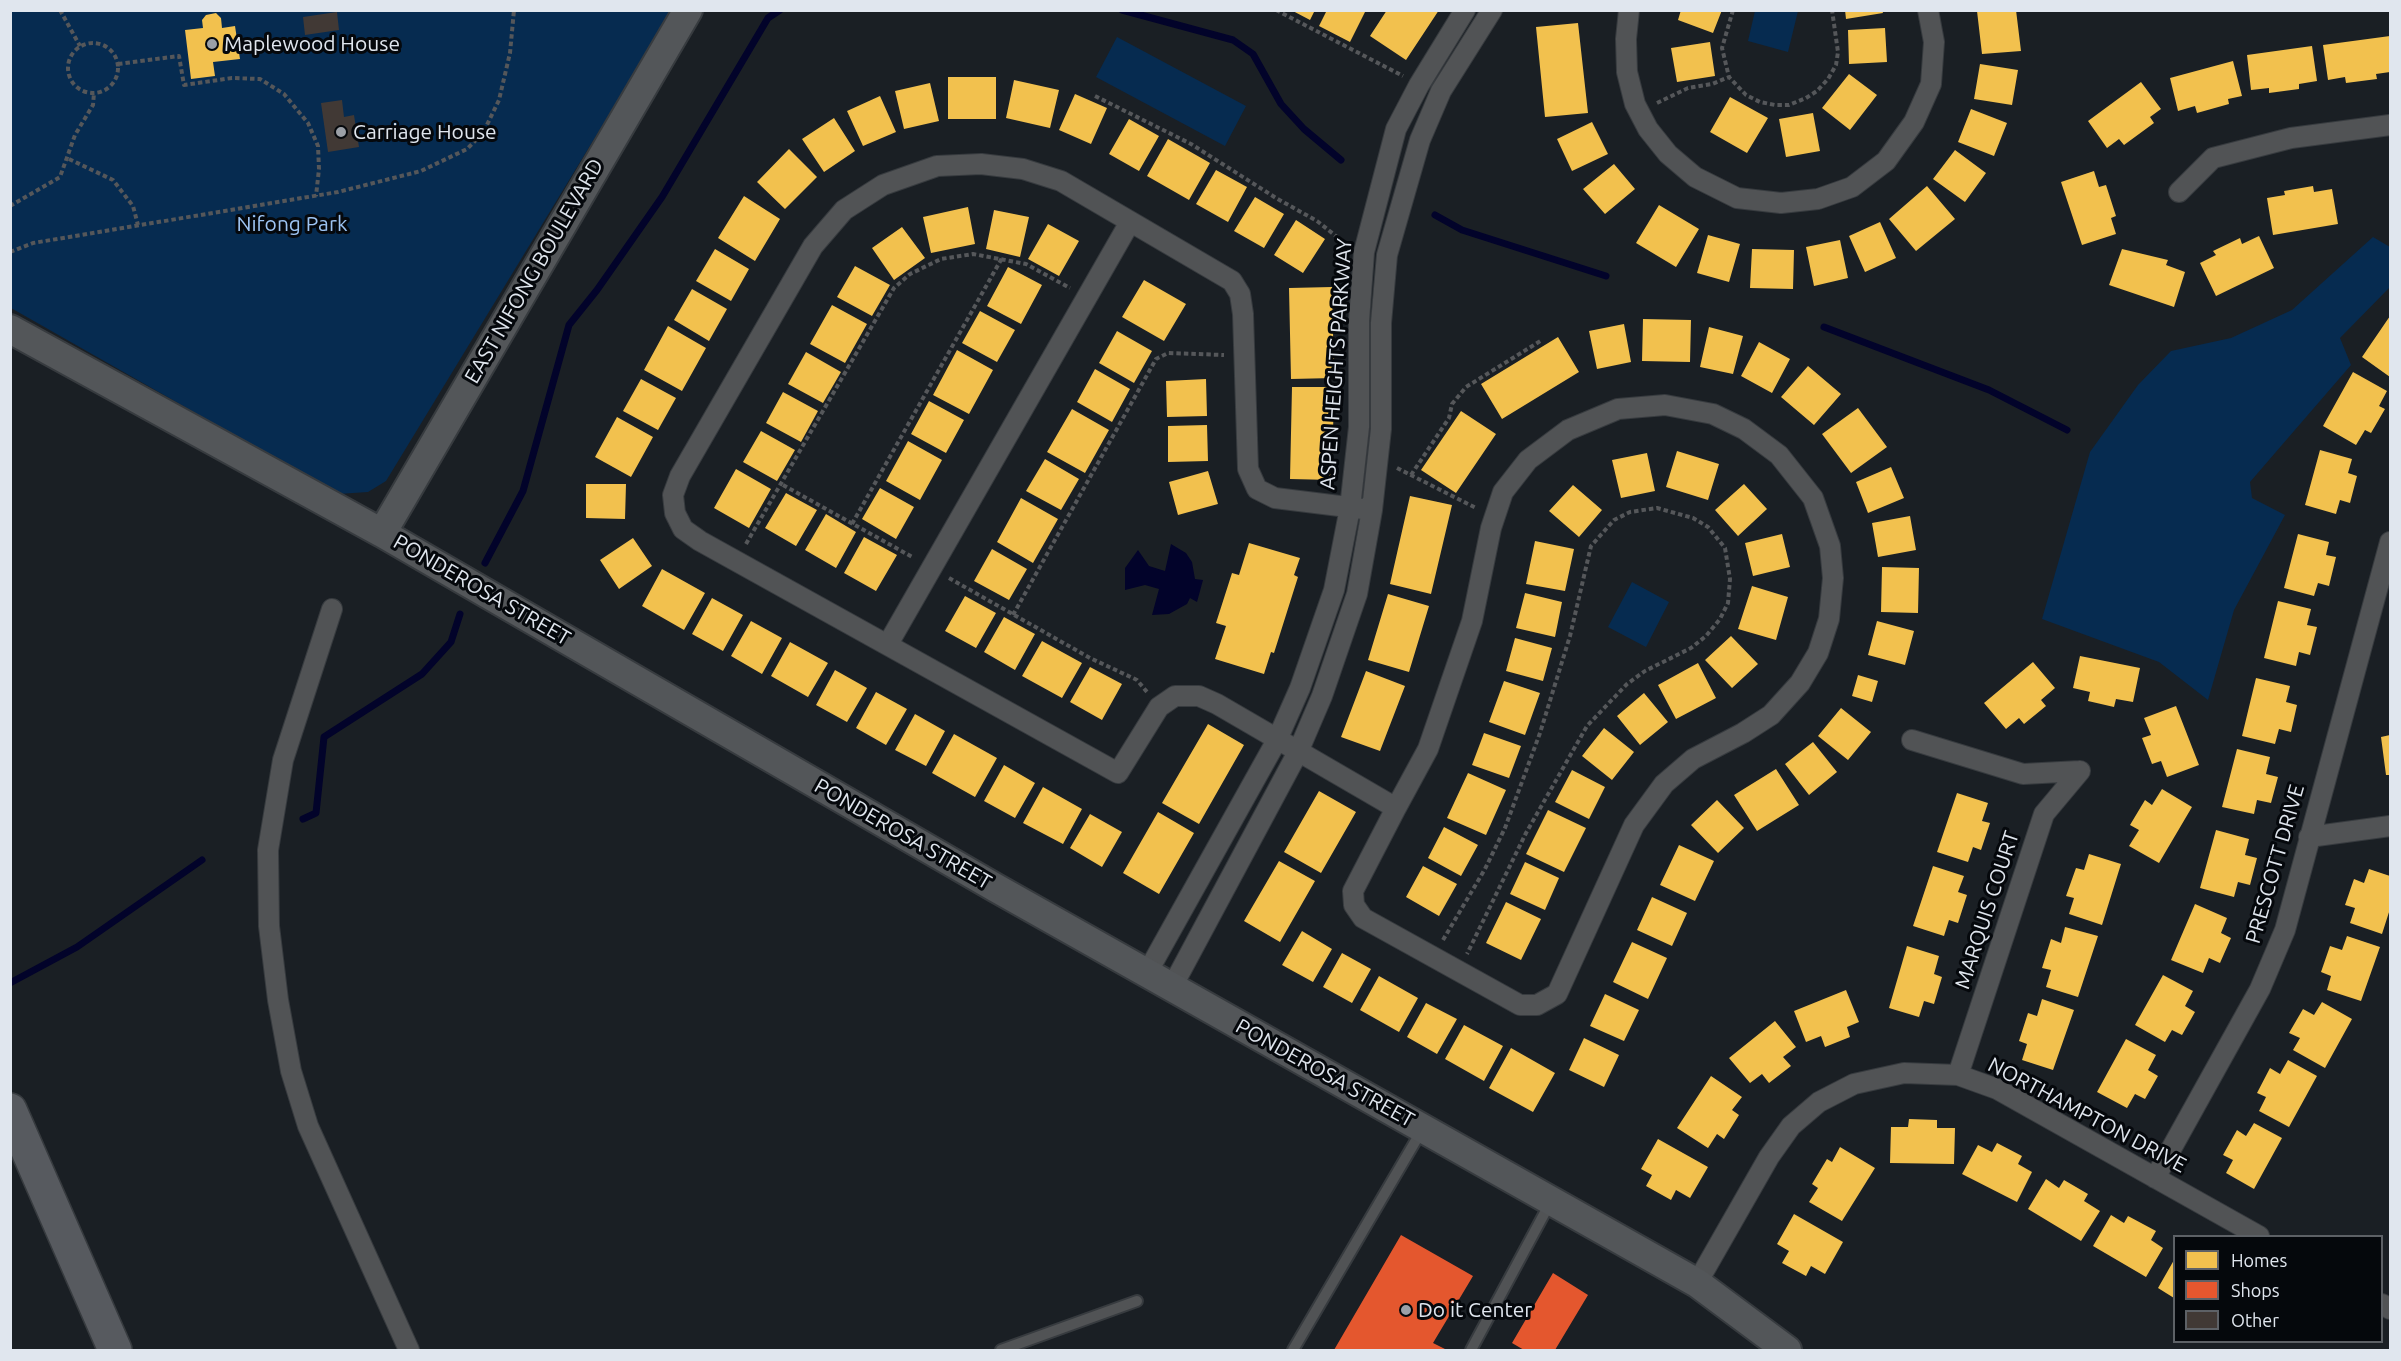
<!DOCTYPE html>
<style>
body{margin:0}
#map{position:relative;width:2401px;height:1361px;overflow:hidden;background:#1a1f24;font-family:Ubuntu,sans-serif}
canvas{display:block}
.frame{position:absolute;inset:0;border:12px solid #e0e6ee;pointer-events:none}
.legend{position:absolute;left:2173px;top:1235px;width:210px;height:108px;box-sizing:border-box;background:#05080c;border:2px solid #5d6166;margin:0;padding:8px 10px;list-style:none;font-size:18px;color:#e0e6ee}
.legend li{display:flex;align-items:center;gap:12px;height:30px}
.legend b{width:30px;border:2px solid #5d6166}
</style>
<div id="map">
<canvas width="2401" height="1361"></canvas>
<div class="frame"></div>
<ul class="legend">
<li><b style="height:16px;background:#f2c14e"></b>Homes</li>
<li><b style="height:16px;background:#e4572e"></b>Shops</li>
<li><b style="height:16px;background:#413935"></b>Other</li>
</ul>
</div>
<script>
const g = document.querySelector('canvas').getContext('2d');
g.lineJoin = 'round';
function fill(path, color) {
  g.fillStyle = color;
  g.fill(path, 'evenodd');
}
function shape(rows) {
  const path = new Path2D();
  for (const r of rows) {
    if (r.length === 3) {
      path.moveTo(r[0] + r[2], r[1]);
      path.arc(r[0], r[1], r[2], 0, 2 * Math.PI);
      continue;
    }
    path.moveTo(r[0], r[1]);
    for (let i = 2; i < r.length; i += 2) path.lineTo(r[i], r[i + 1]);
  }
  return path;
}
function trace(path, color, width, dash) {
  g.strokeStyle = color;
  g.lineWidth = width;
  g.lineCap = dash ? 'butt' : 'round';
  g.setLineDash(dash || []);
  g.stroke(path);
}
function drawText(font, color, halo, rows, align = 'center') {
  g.font = font + ' Ubuntu,sans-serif';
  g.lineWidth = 6;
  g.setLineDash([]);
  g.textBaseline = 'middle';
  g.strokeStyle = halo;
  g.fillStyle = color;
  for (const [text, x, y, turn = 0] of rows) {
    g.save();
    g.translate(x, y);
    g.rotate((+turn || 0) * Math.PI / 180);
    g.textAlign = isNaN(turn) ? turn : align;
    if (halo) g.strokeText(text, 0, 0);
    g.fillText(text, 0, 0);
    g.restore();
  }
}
fill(shape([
 [11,11,672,11,386,481,368,492,338,494,11,308],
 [1755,11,1798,11,1788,52,1748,41],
 [1117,37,1246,106,1225,146,1096,77],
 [2373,237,2390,247,2390,287,2340,338,2351,365,2250,482,2252,498,2285,515,2234,610,2208,700,2159,662,2042,619,2090,452,2138,385,2171,351,2231,338,2292,310],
 [1632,582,1669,602,1646,647,1608,627]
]), '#062b50');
fill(shape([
 [1171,544,1186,553,1192,562,1195,579,1203,580,1197,602,1190,598,1187,604,1169,614,1152,615,1159,589,1145,585,1125,590,1125,568,1138,550,1149,566,1165,571]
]), '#02032a');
fill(shape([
 [1291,10,1315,10,1310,20],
 [1327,10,1366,10,1350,42,1319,26],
 [1387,10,1439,10,1406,60,1370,36],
 [1681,10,1722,10,1713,33,1678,20],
 [1845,10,1882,10,1883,13,1846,19],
 [2016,10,2021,51,1982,54,1977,11],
 [216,13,221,18,222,28,235,26,240,59,213,62,215,76,191,79,185,30,203,28,202,20,206,15],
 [1578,23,1588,113,1545,117,1536,27],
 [1885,28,1887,62,1849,64,1848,30],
 [2390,36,2390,72,2376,74,2377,79,2346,83,2345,77,2328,80,2323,45],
 [1710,42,1715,76,1677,82,1671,48],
 [2312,46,2317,81,2299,84,2299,89,2269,93,2269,88,2251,90,2247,55],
 [2233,61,2242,96,2228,99,2229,104,2197,113,2195,106,2178,111,2170,78],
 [1980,64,2018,70,2012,105,1974,99],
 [1849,74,1877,95,1850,130,1822,108],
 [948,77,996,77,996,119,948,119],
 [1014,80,1059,90,1050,128,1006,118],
 [2141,82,2161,109,2150,117,2154,123,2124,145,2119,139,2107,148,2088,121],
 [930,83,939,121,904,129,895,91],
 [1075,94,1107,108,1091,144,1059,130],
 [880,96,896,132,863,146,847,111],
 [1730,97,1768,118,1747,153,1710,132],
 [1971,109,2007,123,1994,156,1958,142],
 [1813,113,1820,151,1786,157,1779,119],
 [834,118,855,151,824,172,802,139],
 [1129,119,1159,136,1139,171,1109,154],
 [1592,122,1608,154,1572,171,1557,139],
 [1168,139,1210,163,1189,200,1147,176],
 [789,149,817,177,785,209,757,182],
 [1955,150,1986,173,1965,202,1933,179],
 [1614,164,1635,189,1605,214,1583,189],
 [1216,170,1247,187,1228,222,1196,204],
 [2094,171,2099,187,2106,185,2116,216,2111,218,2116,234,2082,245,2061,182],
 [1927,186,1955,219,1916,251,1889,219],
 [2313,186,2314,192,2332,189,2338,224,2273,235,2267,198,2285,195,2284,191],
 [744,196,780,219,755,261,718,238],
 [1255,197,1284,214,1264,248,1234,231],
 [1659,205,1699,229,1676,267,1636,243],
 [968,207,975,244,931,253,923,217],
 [994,210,1029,217,1020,257,986,249],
 [1296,220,1325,239,1303,273,1274,255],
 [1880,222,1896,258,1865,272,1849,236],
 [1048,224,1079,241,1059,276,1028,259],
 [902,227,925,258,894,280,872,248],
 [1708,235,1740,244,1729,282,1697,273],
 [2259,236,2274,268,2216,296,2200,263,2216,255,2213,251,2240,238,2242,244],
 [1840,240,1848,278,1814,286,1806,247],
 [715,249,749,269,731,301,696,281],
 [1752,249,1794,250,1793,289,1750,288],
 [2122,249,2168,260,2166,265,2185,272,2174,307,2109,285],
 [855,266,890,285,872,316,837,297],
 [1008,267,1042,285,1021,324,987,306],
 [1144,280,1186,304,1164,341,1122,317],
 [1332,287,1334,378,1291,379,1289,288],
 [692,289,727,309,709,341,674,320],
 [832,305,867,324,845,363,810,344],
 [980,311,1015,330,997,362,962,343],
 [2390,316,2390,377,2362,357],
 [1643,319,1691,320,1690,362,1642,361],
 [1624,324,1631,362,1597,369,1589,331],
 [668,326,706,348,682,391,644,370],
 [1709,327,1743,336,1733,374,1700,367],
 [1117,331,1152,351,1134,383,1099,363],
 [1558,337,1579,372,1502,419,1481,384],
 [1759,342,1790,359,1772,393,1741,376],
 [957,350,993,370,969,414,933,395],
 [806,352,841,372,823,403,788,384],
 [1808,366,1841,394,1814,425,1781,397],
 [1095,369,1130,389,1112,422,1077,402],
 [2353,372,2387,391,2379,406,2385,409,2371,433,2365,430,2356,445,2323,426],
 [641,379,676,398,658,430,623,411],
 [1206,379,1207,416,1167,417,1166,381],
 [1292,387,1334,387,1332,480,1290,479],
 [783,392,818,411,801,442,766,423],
 [929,401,964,420,946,453,911,434],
 [1858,408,1887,447,1851,473,1822,434],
 [1072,409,1109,430,1085,473,1047,452],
 [1461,411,1496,434,1456,493,1421,470],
 [617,417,653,437,631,477,595,457],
 [1207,425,1208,461,1168,462,1168,426],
 [761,431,795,450,777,481,743,462],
 [908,441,942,460,920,500,886,481],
 [2320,450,2352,459,2348,473,2357,476,2350,503,2340,500,2336,514,2305,505],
 [1677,451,1719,464,1708,500,1666,487],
 [1647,453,1655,491,1621,498,1612,460],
 [1045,459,1079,479,1061,510,1026,491],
 [1891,467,1904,498,1868,513,1856,482],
 [736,469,771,489,749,528,714,508],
 [1208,471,1218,504,1178,515,1169,482],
 [586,484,626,484,625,519,586,518],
 [1744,484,1767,509,1738,536,1715,510],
 [1573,485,1602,510,1579,537,1549,511],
 [880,488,914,507,896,539,862,519],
 [786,493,817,510,796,546,765,528],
 [1410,496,1452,505,1431,594,1390,584],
 [1021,498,1058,519,1033,563,997,542],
 [826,514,856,532,836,568,805,550],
 [1910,516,1916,550,1878,557,1872,523],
 [1782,534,1790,567,1753,576,1745,543],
 [2298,534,2329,542,2326,555,2336,557,2329,586,2318,583,2314,596,2284,588],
 [864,537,897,555,876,591,844,573],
 [633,538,652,566,619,589,600,560],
 [1535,541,1574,549,1565,591,1526,584],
 [1249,543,1300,558,1294,575,1298,577,1274,653,1271,652,1264,674,1215,659,1226,626,1216,623,1232,573,1239,575],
 [992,549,1027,569,1009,600,974,581],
 [1882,567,1919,568,1918,613,1881,612],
 [662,569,705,593,684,630,642,606],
 [1752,586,1788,597,1776,640,1738,629],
 [1525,593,1562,602,1555,637,1516,628],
 [1388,594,1429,606,1409,672,1368,660],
 [965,596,996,613,976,648,945,631],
 [712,598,743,615,723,651,692,634],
 [2278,601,2311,609,2307,625,2317,627,2310,655,2299,652,2296,666,2264,658],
 [1004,617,1035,634,1015,670,984,652],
 [751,621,782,638,762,674,731,656],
 [1877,621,1914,631,1905,665,1868,655],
 [1731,636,1758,664,1732,688,1705,660],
 [1515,638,1552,648,1543,681,1506,671],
 [1042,641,1082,663,1062,698,1022,676],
 [790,642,828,663,808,697,771,676],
 [2080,656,2140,668,2133,702,2116,699,2114,707,2088,701,2090,692,2073,688],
 [2033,662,2055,688,2041,700,2046,706,2024,724,2019,718,2006,729,1984,703],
 [1698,663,1716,698,1676,719,1658,685],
 [1090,667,1122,684,1102,720,1070,702],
 [835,670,867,688,847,722,816,705],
 [1366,671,1405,686,1380,751,1341,737],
 [1858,675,1878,681,1872,702,1852,696],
 [2256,678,2290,686,2286,702,2297,705,2291,732,2279,729,2275,744,2242,736],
 [1504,681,1540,693,1525,735,1489,722],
 [876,692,907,709,886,745,856,728],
 [1644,693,1668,722,1640,745,1617,716],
 [2176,706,2199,765,2167,777,2161,761,2152,764,2142,738,2151,735,2144,718],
 [1841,708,1871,732,1848,760,1818,736],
 [915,714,945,731,926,766,895,750],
 [1208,724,1244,745,1199,824,1162,803],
 [1604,728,1634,752,1612,780,1582,756],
 [1484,733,1521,746,1509,778,1472,765],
 [954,734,997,758,975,797,932,773],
 [2390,735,2390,775,2386,775,2381,737],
 [1813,742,1837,772,1809,795,1785,764],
 [2237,749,2270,757,2266,774,2278,777,2271,803,2257,800,2254,814,2222,807],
 [1004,765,1035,783,1015,818,984,801],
 [1776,769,1799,805,1757,831,1734,795],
 [1572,770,1605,787,1589,819,1555,802],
 [1468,773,1506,790,1486,835,1447,818],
 [1043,787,1082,809,1063,844,1023,823],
 [2162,789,2192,807,2159,863,2129,846,2139,830,2130,825,2145,800,2152,805],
 [1319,791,1356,812,1321,873,1284,852],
 [1957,793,1988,803,1982,821,1990,823,1981,850,1973,847,1968,862,1937,852],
 [1717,800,1744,828,1718,853,1691,825],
 [1548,810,1586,828,1564,872,1526,854],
 [1158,812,1194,833,1159,894,1123,873],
 [1090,814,1122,832,1102,867,1070,848],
 [1444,827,1478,845,1461,876,1428,858],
 [2216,830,2249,839,2245,855,2257,858,2250,885,2238,882,2234,897,2200,888],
 [1679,845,1714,861,1695,901,1660,885],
 [2089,854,2121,864,2102,925,2069,914,2074,898,2066,896,2076,868,2084,870],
 [1279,861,1315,881,1280,942,1244,921],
 [1525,862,1559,878,1545,910,1510,894],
 [1423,866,1457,884,1439,916,1406,897],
 [1933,866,1964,876,1958,892,1967,895,1958,923,1949,920,1944,936,1913,926],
 [2369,869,2390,876,2390,909,2382,934,2350,923,2355,908,2345,905,2354,879,2364,883],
 [1652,897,1687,913,1672,946,1637,930],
 [1506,902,1541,919,1521,960,1486,943],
 [2195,904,2227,918,2221,933,2231,938,2220,963,2209,958,2203,973,2171,960],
 [2065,927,2098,936,2078,997,2046,987,2051,970,2042,968,2051,939,2061,943],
 [1302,931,1332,949,1313,982,1282,965],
 [2347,936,2380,947,2361,1001,2327,990,2331,976,2321,972,2330,946,2342,950],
 [1632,942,1667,958,1648,999,1613,982],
 [1907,946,1939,956,1934,974,1942,977,1934,1004,1924,1001,1919,1017,1889,1008],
 [1342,953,1371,969,1352,1003,1323,987],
 [2163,975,2193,991,2185,1006,2195,1012,2182,1035,2172,1030,2165,1042,2135,1025],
 [1379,976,1418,998,1399,1032,1360,1010],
 [1846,990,1859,1022,1847,1027,1850,1037,1825,1047,1821,1036,1806,1042,1794,1011],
 [1605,994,1639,1010,1624,1041,1590,1026],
 [2042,999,2074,1010,2053,1070,2022,1060,2027,1044,2019,1041,2028,1013,2037,1016],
 [2322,1002,2352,1019,2325,1068,2293,1050,2300,1038,2289,1033,2303,1009,2314,1015],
 [1426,1003,1457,1019,1437,1054,1407,1037],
 [1775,1021,1796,1047,1783,1057,1791,1066,1769,1083,1762,1074,1750,1083,1729,1058],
 [1464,1025,1503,1046,1484,1081,1445,1059],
 [1584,1038,1619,1055,1604,1087,1569,1070],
 [2126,1039,2156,1055,2148,1070,2158,1076,2145,1099,2135,1094,2127,1108,2097,1092],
 [1511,1048,1555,1073,1533,1112,1489,1088],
 [2288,1060,2317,1076,2289,1127,2259,1111,2266,1097,2257,1093,2270,1068,2280,1074],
 [1711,1076,1742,1097,1732,1110,1739,1115,1724,1139,1717,1134,1708,1148,1677,1128],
 [1909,1119,1937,1120,1937,1128,1955,1128,1954,1164,1890,1163,1891,1127,1908,1127],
 [2254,1123,2282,1138,2254,1189,2226,1173,2233,1160,2223,1155,2237,1130,2246,1136],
 [1658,1139,1708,1167,1690,1198,1676,1190,1671,1200,1646,1186,1652,1175,1641,1169],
 [1997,1143,2022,1156,2018,1164,2032,1172,2017,1202,1962,1174,1978,1145,1992,1152],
 [1840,1147,1875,1168,1842,1221,1809,1202,1818,1188,1812,1184,1827,1159,1832,1162],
 [2046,1179,2059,1188,2064,1180,2088,1194,2084,1201,2100,1211,2081,1241,2028,1209],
 [1794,1214,1843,1242,1825,1274,1811,1266,1806,1276,1782,1263,1789,1251,1777,1244],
 [2111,1215,2124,1223,2128,1216,2156,1231,2151,1240,2163,1248,2146,1277,2093,1246],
 [2174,1260,2174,1298,2158,1288]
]), '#f2c14e');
fill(shape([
 [1401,1235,1473,1276,1433,1343,1447,1350,1334,1350],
 [1553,1273,1588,1295,1555,1350,1524,1350,1512,1343]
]), '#e4572e');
trace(shape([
 [1122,10,1233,40,1253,54,1281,104,1304,129,1341,160],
 [1435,215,1462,230,1606,276],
 [1824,327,1989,390,2067,430],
 [485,563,523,491,569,325,597,290,662,197,768,18,780,10],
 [303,819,316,813,324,737,422,674,451,642,460,614],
 [10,983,77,947,202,860]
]), '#02032a', 7);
fill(shape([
 [337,12,339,30,305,35,303,17],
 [342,100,344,117,354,115,359,147,328,152,321,103]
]), '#413935');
const lane = shape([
 [1001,1350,1137,1301],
 [1293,1350,1422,1130],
 [1471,1350,1550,1203]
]);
const street = shape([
 [1629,10,1626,39,1627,72,1635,104,1648,129,1668,154,1695,177,1737,198,1781,203,1818,199,1852,187,1886,161,1914,122,1931,84,1934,42,1928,10],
 [2179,192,2213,158,2291,138,2390,125],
 [1372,510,1275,498,1257,489,1248,469,1243,314,1240,294,1232,281,1061,181,1023,169,981,164,937,166,883,185,844,210,813,246,680,476,673,495,675,513,683,529,700,541,1118,773,1159,707,1175,696,1199,696,1217,704,1396,808,1353,891,1354,905,1363,918,1520,1005,1537,1005,1557,994,1634,825,1664,784,1693,759,1743,733,1771,715,1800,683,1818,653,1829,619,1833,578,1830,546,1813,498,1779,455,1744,429,1713,414,1665,405,1618,409,1568,430,1528,460,1503,492,1491,528,1472,621,1428,749,1396,808],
 [332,609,283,760,268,850,269,926,278,1000,291,1071,308,1126,409,1350],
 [888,644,1130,222],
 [1912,740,2023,774,2080,771],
 [2309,837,2390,826],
 [1147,973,1277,740,1300,688,1334,590,1350,508,1359,427,1359,321,1364,252,1396,129,1419,85,1465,10],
 [1172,987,1298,752,1322,696,1357,594,1372,510,1381,429,1381,323,1387,255,1420,140,1441,91,1492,10],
 [1958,1075,2044,814,2080,771],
 [2155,1178,2260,989,2285,930,2390,542],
 [1697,1283,1769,1157,1791,1126,1819,1102,1854,1084,1904,1073,1958,1075,1997,1089,2259,1236],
 [2382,1304,2390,1309]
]);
const secondary = shape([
 [10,329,382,533,996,888,1697,1283,1787,1350],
 [382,533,688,10]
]);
const highway = shape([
 [10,1110,115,1350]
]);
trace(lane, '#373b3f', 14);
trace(street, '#373b3f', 22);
trace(secondary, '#373b3f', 32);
trace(highway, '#373b3f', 36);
trace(shape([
 [60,10,80,46],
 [1276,10,1403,76],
 [1733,10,1722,48,1729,77,1746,95,1760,102,1775,105,1789,105,1806,98,1817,91,1828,79,1836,65,1838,52,1832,10],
 [93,68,25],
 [118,64,179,56,184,85,232,78,260,79,284,94,308,123,318,146,319,169,316,196],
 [1095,96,1191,144,1276,198,1317,221,1346,244],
 [1657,103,1688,88,1712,84,1729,77],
 [69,159,113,180,133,206,138,225],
 [10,206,60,177,75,135,93,105,94,93],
 [10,252,33,243,338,192,421,171,467,149,483,133,499,100,510,53,514,10],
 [1397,468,1476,508],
 [1411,475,1449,418,1452,404,1466,387,1542,340],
 [783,485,914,558],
 [852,524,1002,258],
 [746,544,894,288,910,274,941,259,973,254,1026,264,1070,288],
 [949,578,1090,658,1137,680,1147,692],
 [1013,615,1156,359,1168,353,1224,355],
 [1443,940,1485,869,1505,828,1540,733,1570,636,1591,546,1614,520,1630,512,1657,508,1693,518,1708,527,1725,548,1730,579,1728,603,1720,619,1706,636,1691,648,1645,671,1627,684,1587,726,1526,833,1467,954]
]), '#55575a', 4, [4.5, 3]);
trace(lane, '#515355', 10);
trace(street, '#515355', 20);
trace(secondary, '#535659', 28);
trace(highway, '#575a5f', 33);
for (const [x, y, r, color] of [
 [212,44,6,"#9ba0a7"],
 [341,132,6,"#9ba0a7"],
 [1406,1310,6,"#9ba0a7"]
]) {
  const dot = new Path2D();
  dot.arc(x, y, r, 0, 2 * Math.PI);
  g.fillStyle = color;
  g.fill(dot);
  trace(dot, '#05080c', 2);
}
drawText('21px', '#e0e6ee', '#05080c', [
 ["Maplewood House",224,44],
 ["Carriage House",353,132],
 ["Do it Center",1418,1310]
], 'left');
drawText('21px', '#9dc4f3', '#05080c', [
 ["Nifong Park",292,224]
]);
drawText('21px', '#e0e6ee', '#05080c', [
 ["EAST NIFONG BOULEVARD",534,271,-60],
 ["ASPEN HEIGHTS PARKWAY",1336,364,-86],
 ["PONDEROSA STREET",482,590,30],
 ["PONDEROSA STREET",903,834,30],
 ["PRESCOTT DRIVE",2275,864,-74],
 ["MARQUIS COURT",1987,910,-72],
 ["PONDEROSA STREET",1325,1073,29],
 ["NORTHAMPTON DRIVE",2087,1115,28]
]);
</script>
